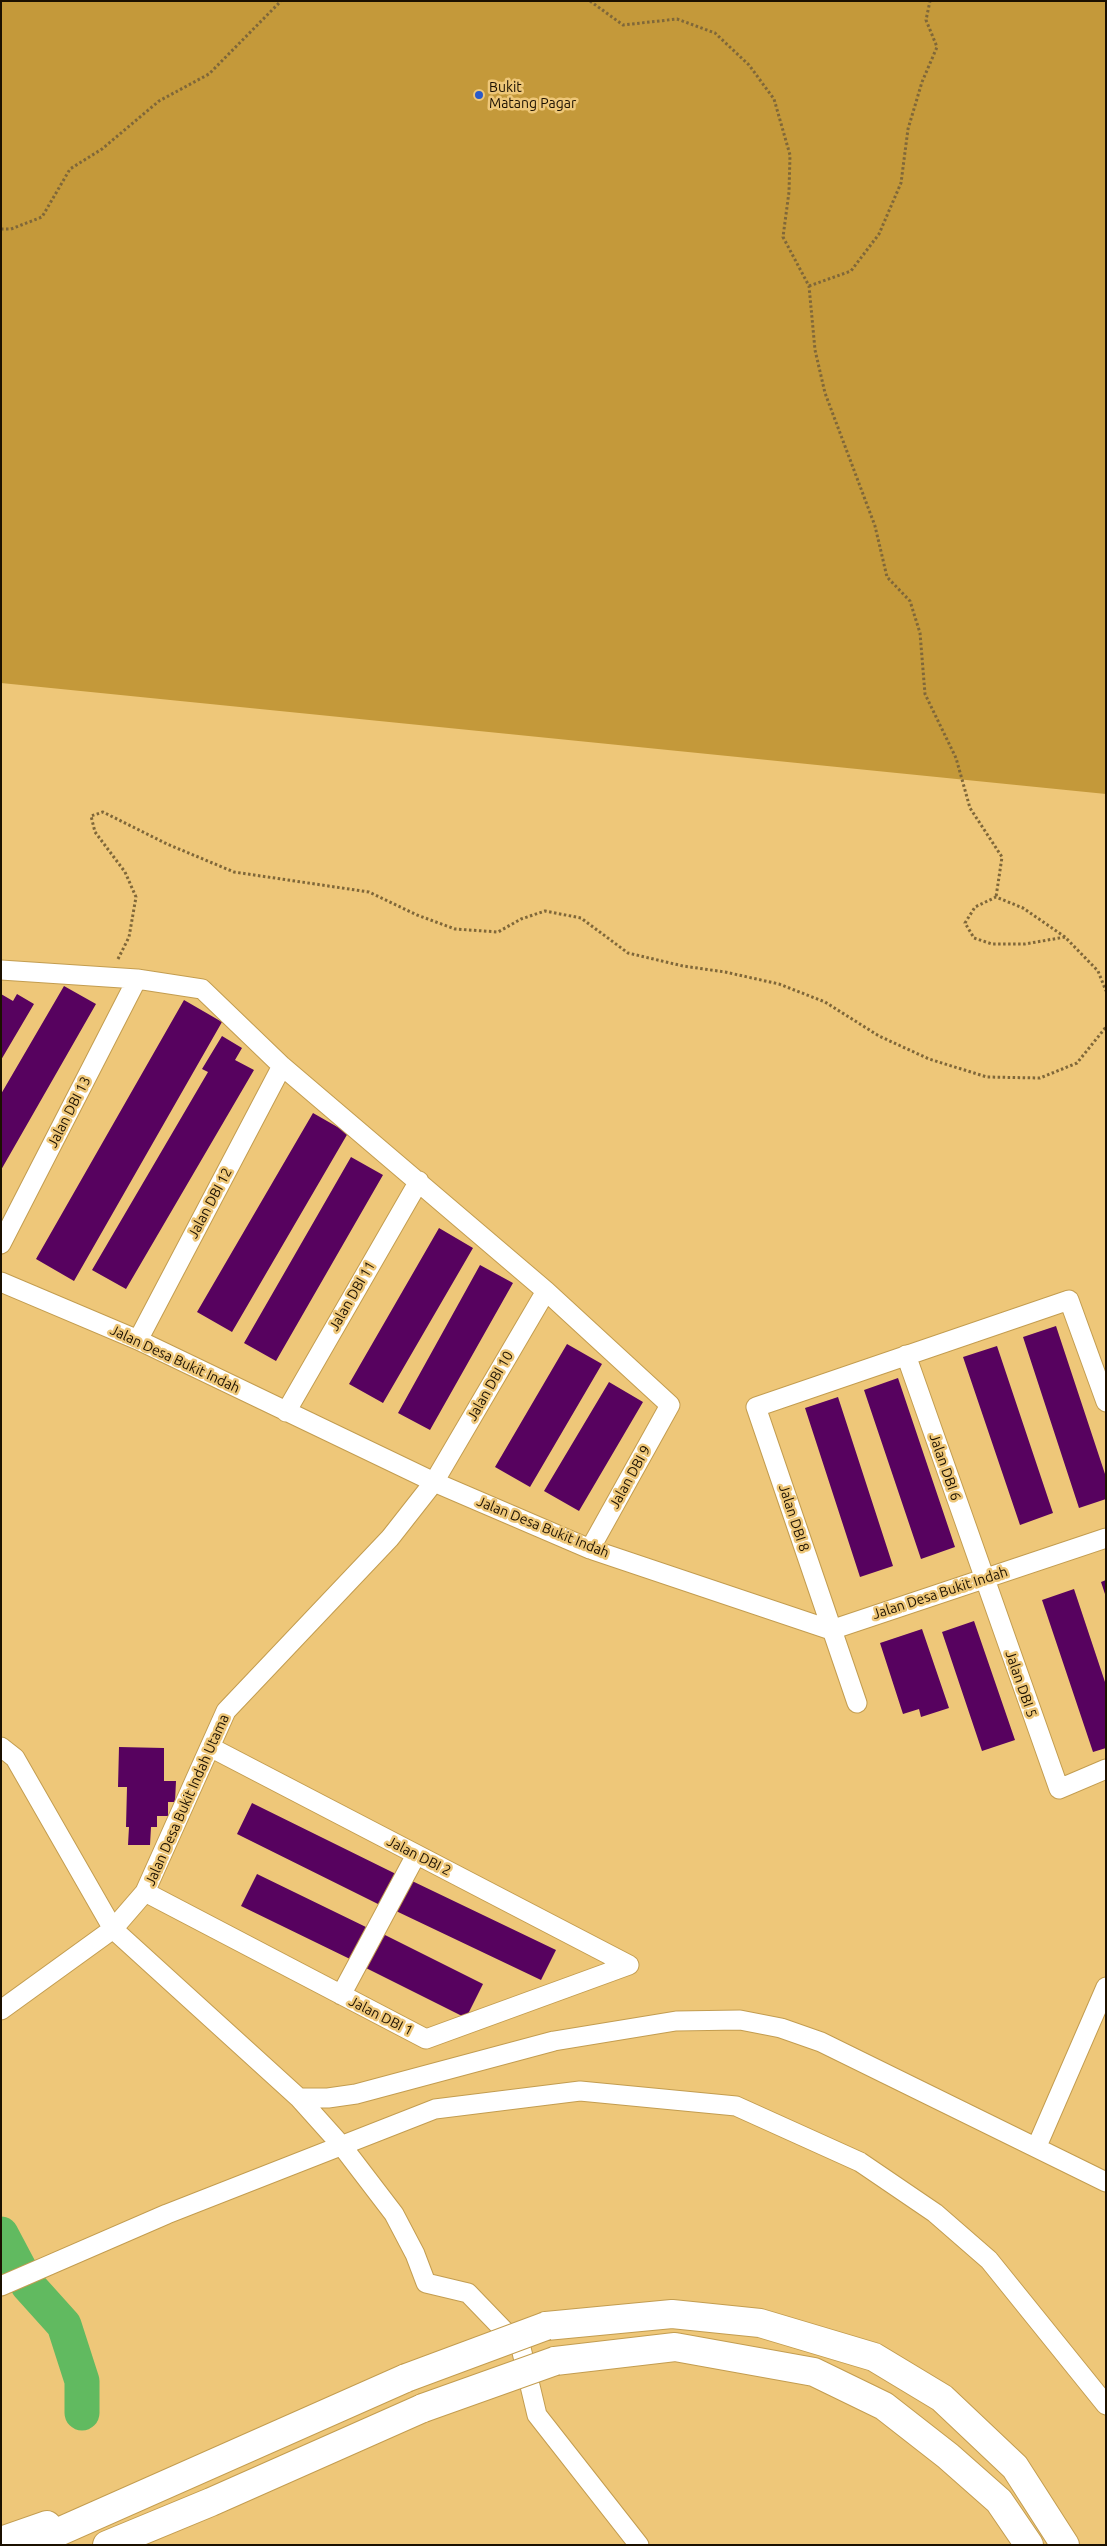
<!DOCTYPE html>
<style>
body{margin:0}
#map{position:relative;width:1107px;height:2546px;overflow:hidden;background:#eec779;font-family:Ubuntu,sans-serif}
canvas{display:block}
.frame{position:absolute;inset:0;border:2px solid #1b1000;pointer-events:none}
</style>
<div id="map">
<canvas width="1107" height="2546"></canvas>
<div class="frame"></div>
</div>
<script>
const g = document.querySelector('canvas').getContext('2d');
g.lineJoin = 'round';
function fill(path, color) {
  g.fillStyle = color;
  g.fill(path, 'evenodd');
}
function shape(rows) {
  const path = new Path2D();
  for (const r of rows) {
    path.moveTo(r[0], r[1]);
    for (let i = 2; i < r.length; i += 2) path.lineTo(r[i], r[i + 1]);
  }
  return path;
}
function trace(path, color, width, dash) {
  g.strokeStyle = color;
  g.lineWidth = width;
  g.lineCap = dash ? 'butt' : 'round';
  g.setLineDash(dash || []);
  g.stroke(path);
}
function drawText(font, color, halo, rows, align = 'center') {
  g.font = font + ' Ubuntu,sans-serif';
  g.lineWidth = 5;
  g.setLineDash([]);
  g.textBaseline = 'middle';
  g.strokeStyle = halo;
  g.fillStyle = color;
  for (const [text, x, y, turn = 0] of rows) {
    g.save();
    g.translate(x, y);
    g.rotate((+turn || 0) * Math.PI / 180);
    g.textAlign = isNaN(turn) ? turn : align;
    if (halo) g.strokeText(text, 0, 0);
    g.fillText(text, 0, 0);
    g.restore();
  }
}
fill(shape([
 [1,1,1106,1,1106,794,1,683]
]), '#c4993a');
trace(shape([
 [1,2234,28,2285,64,2325,82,2381,82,2413]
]), '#61ba60', 35);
fill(shape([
 [64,986,96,1004,1,1170,1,1094],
 [1,994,13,1001,17,994,34,1004,1,1060],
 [184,1000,222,1022,74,1281,36,1259],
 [222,1036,242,1048,235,1060,254,1070,126,1289,92,1270,208,1072,202,1069],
 [313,1113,348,1133,232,1332,197,1312],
 [351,1157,383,1175,276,1361,244,1343],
 [439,1228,473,1248,383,1403,349,1384],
 [480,1265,513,1283,430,1430,398,1413],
 [1056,1326,1106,1477,1106,1499,1079,1508,1023,1337],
 [567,1344,602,1364,530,1487,495,1467],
 [997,1346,1053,1513,1020,1525,963,1357],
 [898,1378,955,1547,921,1559,864,1390],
 [609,1382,643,1402,579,1511,544,1491],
 [838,1397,893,1566,860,1577,805,1408],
 [1106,1580,1106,1594,1105,1594,1101,1582],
 [1074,1589,1106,1685,1106,1748,1093,1752,1042,1600],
 [974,1621,1015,1740,982,1751,942,1632],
 [922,1629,949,1708,921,1717,919,1709,903,1714,880,1643],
 [119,1747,164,1748,164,1781,176,1781,175,1802,168,1802,168,1816,157,1816,157,1827,151,1827,150,1845,128,1845,129,1827,126,1827,127,1787,118,1787],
 [252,1803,396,1874,380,1905,237,1834],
 [257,1874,368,1928,352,1960,241,1906],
 [410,1880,556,1950,541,1980,396,1911],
 [383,1934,483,1984,466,2018,366,1968]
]), '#57025f');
const minor = shape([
 [1,970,137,979,202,989,282,1066,546,1291,670,1405,590,1549],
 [1,1244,137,979],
 [1,1282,138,1340,434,1482,590,1549,831,1630,1106,1538],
 [138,1340,282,1066],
 [906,1355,1059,1789,1106,1769],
 [286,1412,419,1181],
 [857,1703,756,1407,1069,1300,1106,1402],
 [1,1747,15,1758,113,1929,299,2098,342,2146,394,2214,415,2254,426,2283,468,2293,521,2348,537,2415,639,2545],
 [210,1747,629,1965],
 [145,1892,426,2039,629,1965],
 [341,1995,416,1855],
 [1,2010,113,1929,145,1892,226,1711,390,1538,434,1482,546,1291],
 [299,2098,328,2098,356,2094,554,2041,676,2021,740,2020,781,2028,821,2042,1106,2182],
 [1037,2146,1106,1987],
 [1,2286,167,2214,435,2109,580,2091,736,2106,860,2162,935,2213,989,2260,1106,2405]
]);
const highway = shape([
 [546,2326,672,2314,760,2323,874,2357,942,2398,1015,2467,1065,2545],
 [555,2361,675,2347,814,2372,884,2406,948,2456,999,2501,1029,2545],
 [1,2541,47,2525],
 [29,2545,406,2378],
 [107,2545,211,2502,423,2408]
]);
trace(minor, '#c39d50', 21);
trace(highway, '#c39d50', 30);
trace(shape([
 [590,1,623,25,677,19,715,33,749,65,774,99,790,155,789,192,783,237,809,286,815,350,825,393,875,526,887,577,910,601,920,633,925,694,956,758,970,808,1002,857,996,897],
 [1,229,11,229,42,217,70,169,102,149,159,101,209,74,281,1],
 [809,286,851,271,879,234,901,183,908,129,922,82,937,47,926,20,930,1],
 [1065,937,1025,944,992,944,974,938,965,923,975,907,996,897,1023,908,1065,937,1098,971,1106,991],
 [118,959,129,937,136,897,125,872,95,832,91,816,103,812,167,844,234,872,369,892,417,915,455,929,498,932,521,919,545,911,581,918,628,953,683,966,725,972,779,984,825,1002,879,1036,929,1059,987,1077,1040,1078,1077,1063,1106,1027]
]), '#7f6739', 3, [2.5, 2.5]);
trace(minor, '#fff', 19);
trace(highway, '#fff', 28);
const highwayBridge = shape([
 [406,2378,546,2326],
 [423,2408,555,2361]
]);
trace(highwayBridge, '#c39d50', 30, []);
trace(highwayBridge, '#fff', 28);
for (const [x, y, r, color] of [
 [479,95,5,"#2a5ac8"]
]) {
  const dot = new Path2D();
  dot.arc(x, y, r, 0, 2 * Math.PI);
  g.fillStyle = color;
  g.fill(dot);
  trace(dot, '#eec779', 2);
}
drawText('14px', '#1b1000', '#eec779', [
 ["Bukit",489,87],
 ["Matang Pagar",489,103]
], 'left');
drawText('14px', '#1b1000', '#eec779', [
 ["Jalan DBI 13",69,1112,-63],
 ["Jalan DBI 12",210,1203,-62],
 ["Jalan DBI 11",352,1296,-60],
 ["Jalan Desa Bukit Indah",175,1359,25],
 ["Jalan DBI 10",490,1386,-60],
 ["Jalan DBI 6",945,1467,71],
 ["Jalan DBI 9",630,1477,-61],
 ["Jalan DBI 8",794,1518,72],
 ["Jalan Desa Bukit Indah",543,1527,22],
 ["Jalan Desa Bukit Indah",940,1593,-18],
 ["Jalan DBI 5",1021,1684,71],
 ["Jalan Desa Bukit Indah Utama",187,1800,-66],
 ["Jalan DBI 2",419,1856,27],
 ["Jalan DBI 1",381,2016,27]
]);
</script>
